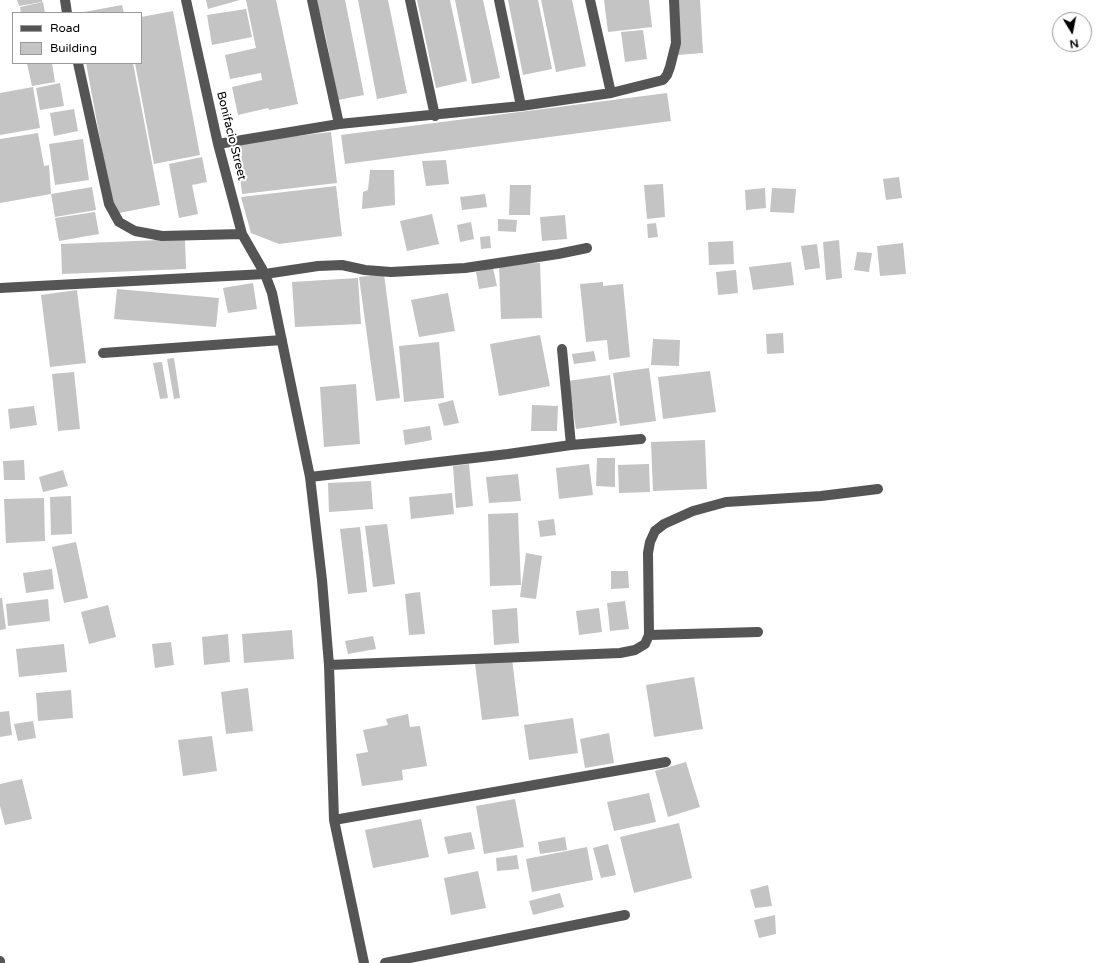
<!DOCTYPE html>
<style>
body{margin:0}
#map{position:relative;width:1104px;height:963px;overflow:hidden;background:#fff;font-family:"Varela Round",sans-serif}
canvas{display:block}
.legend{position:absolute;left:12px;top:12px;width:130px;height:52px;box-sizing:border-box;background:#fff;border:1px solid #999;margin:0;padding:5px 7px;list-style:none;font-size:12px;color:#000}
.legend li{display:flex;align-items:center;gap:8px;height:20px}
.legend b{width:20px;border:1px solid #999}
.north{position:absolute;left:1052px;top:12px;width:40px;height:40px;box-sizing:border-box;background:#fff;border:1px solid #999;border-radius:50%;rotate:170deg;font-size:11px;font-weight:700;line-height:16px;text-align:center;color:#000}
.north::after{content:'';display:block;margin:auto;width:14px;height:18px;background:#000;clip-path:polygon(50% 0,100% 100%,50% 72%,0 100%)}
</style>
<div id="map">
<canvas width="1104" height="963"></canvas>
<ul class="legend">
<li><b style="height:5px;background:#555"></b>Road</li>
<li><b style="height:11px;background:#c4c4c4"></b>Building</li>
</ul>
<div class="north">N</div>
</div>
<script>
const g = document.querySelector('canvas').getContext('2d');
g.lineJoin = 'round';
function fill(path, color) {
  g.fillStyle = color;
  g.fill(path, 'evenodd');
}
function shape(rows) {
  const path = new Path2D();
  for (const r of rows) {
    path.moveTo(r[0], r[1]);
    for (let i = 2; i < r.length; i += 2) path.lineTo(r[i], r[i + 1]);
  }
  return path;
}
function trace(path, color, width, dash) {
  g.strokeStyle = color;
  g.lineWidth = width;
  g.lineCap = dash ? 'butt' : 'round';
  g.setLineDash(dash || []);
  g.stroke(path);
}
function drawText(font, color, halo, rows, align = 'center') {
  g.font = font + ' "Varela Round",sans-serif';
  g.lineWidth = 4;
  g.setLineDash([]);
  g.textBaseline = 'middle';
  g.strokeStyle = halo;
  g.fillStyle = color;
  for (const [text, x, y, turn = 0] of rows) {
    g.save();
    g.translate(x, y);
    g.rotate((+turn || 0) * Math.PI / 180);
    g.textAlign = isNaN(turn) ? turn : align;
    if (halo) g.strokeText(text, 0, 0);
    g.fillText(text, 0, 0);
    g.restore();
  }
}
fill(shape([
 [17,0,42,0,42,2,19,6],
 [206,0,240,0,208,9],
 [246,0,276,0,298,104,269,110,268,108,238,115,232,87,262,80,261,73,230,79,225,55,256,48],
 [316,0,345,0,364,95,338,100,325,33],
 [358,0,388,0,407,93,377,99],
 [417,0,450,0,467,81,436,88],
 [455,0,483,0,500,78,472,84],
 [508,0,538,0,552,69,523,75],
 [541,0,572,0,586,66,556,72],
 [604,0,649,0,652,27,608,32],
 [676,0,700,0,703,53,678,55],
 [43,2,45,13,21,13,20,7],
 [122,5,124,13,84,13,84,12],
 [246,9,252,37,212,45,207,15],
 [173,11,200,155,154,164,135,63,141,63,141,17],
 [643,30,647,59,625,62,621,32],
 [30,63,52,63,55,82,32,86,27,64],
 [86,63,133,63,160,205,114,214],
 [60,83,64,106,40,110,36,88],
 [33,87,40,128,0,135,0,93],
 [667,93,671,121,345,164,341,135],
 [74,109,78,131,54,136,50,113],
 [331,132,337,183,242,194,236,143],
 [38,133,44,166,49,165,51,194,0,203,0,139],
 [83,139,89,180,55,185,49,144],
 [202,157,207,182,192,185,198,214,179,218,169,164],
 [446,160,449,184,426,186,422,161],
 [370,170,394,170,395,205,362,209,363,192,368,190],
 [899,177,902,198,886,200,883,179],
 [663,184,665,217,647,219,644,185],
 [510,185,531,185,530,215,509,215],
 [336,186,342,236,279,244,251,233,241,197],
 [92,187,96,210,55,217,51,194],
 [765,188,766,208,746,210,745,190],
 [772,188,796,189,794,213,770,212],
 [485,194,487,207,462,210,460,197],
 [95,212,99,234,59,241,55,218],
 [432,214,439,244,407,251,400,221],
 [565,215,567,239,542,241,540,217],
 [498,219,517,220,516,232,498,231],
 [471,222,474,239,460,242,457,225],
 [656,223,658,237,648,238,647,224],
 [490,236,491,248,481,249,480,237],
 [185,239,186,269,62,274,61,244],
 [839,240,842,278,826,280,823,242],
 [733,241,734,264,709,265,708,242],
 [903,243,906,274,880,276,877,246],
 [817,244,820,268,805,270,801,246],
 [857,252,872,253,869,272,854,270],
 [791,262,794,285,753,290,749,267],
 [540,263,542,318,501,319,499,264],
 [493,268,497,286,479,289,476,272],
 [736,270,738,293,718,295,716,272],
 [384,274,400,398,376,401,359,277],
 [358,278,361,324,295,327,292,282],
 [603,282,603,286,623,284,630,357,609,360,607,340,586,342,580,284],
 [253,283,257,309,228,313,223,288],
 [117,289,219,298,216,327,114,319],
 [77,290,86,363,50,367,41,295],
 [448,293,455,331,419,337,411,300],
 [783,333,784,353,767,354,766,334],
 [540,335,550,386,499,396,490,344],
 [653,339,680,340,679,366,651,365],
 [439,342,444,398,404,402,399,346],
 [594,351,596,361,574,364,572,354],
 [174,358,180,398,174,399,167,359],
 [162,362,168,398,160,399,153,363],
 [649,368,656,421,620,426,613,373],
 [710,371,716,412,663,419,658,377],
 [74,372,80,429,58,431,52,374],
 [610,375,617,423,576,429,568,381],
 [356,384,360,444,324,447,320,387],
 [453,400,459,423,444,426,438,404],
 [532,405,558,406,557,431,531,431],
 [34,406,37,425,10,429,8,409],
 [430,426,432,440,405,445,403,430],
 [705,440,707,489,653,491,651,442],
 [597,458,615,458,615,487,596,486],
 [24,460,25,480,4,480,3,461],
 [469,464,473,506,456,508,453,466],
 [589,464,593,495,559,499,556,468],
 [649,464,650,492,619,493,618,465],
 [63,470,68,486,43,492,39,477],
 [518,474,521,501,489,503,486,477],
 [371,481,373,509,329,512,328,483],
 [452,493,454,514,411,519,409,497],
 [71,496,72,534,51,535,50,497],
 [44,498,45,541,6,543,4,499],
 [518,513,521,585,490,586,488,514],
 [554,519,556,535,540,537,538,521],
 [387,524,395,584,373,587,365,526],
 [360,527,367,592,348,594,340,529],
 [76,542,88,598,64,603,52,547],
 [526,553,542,556,536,599,520,597],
 [52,569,54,589,26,593,23,573],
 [611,571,628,571,629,588,611,589],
 [420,592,425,634,409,635,405,594],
 [0,598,2,598,6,629,0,630],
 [48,599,50,621,8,626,6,604],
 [625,601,629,629,610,631,607,603],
 [108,605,116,637,89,644,81,612],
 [517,608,519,643,494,645,492,610],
 [599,608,602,632,579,635,576,611],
 [292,630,294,659,244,663,242,634],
 [228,634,230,662,204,665,202,637],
 [373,636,376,649,348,654,345,641],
 [171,642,174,665,155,668,152,644],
 [64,644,67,672,19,677,16,649],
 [512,659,519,716,482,720,475,663],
 [694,677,703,729,654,737,646,685],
 [248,688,253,731,226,734,221,692],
 [71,690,73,718,38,721,36,693],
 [9,711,12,735,0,737,0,712],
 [408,714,410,727,420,726,427,766,402,770,403,780,362,786,356,754,368,752,363,730,388,725,386,719],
 [573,718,578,753,529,760,524,725],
 [33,721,36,738,18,741,14,724],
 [609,733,614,763,585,768,580,739],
 [212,736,217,771,183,776,178,740],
 [686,762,700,807,668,817,655,771],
 [22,779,32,819,5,825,0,806,0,784],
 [649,793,656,822,614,831,607,802],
 [515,799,524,847,484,854,476,806],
 [421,819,429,857,373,868,365,830],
 [679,823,692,878,634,893,620,837],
 [471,832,475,849,448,854,444,837],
 [565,837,567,850,540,854,538,842],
 [608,844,616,875,601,878,593,848],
 [587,847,593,880,532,892,526,859],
 [517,855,519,869,497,871,496,858],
 [478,871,486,908,451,915,444,878],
 [768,885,772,906,755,908,750,890],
 [560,893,564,907,533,915,529,901],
 [775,915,776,934,759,938,754,920]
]), '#c4c4c4');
trace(shape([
 [65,0,67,13],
 [186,0,218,144,242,234,265,274,272,293,310,477,322,580,329,665,334,820,364,963],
 [312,0,339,124],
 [410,0,435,116],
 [499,0,521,106],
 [590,0,611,93],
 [78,63,109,204,119,222,135,231,162,236,242,234],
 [218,144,339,124,521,106,611,93,663,80,667,75,670,67,676,43,674,0],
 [0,288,265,274,318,266,342,265,365,270,391,272,465,268,558,254,587,248],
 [562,349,571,445],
 [103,353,282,340],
 [310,477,508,454,571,445,641,439],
 [649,635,758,632],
 [329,665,620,653,635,650,645,644,649,635,648,553,650,542,655,531,664,524,693,511,726,502,821,496,878,489],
 [334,820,666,762],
 [0,961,0,963],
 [385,963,625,915]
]), '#555', 10);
drawText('12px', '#000', '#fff', [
 ["Bonifacio Street",231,136,76]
]);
</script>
